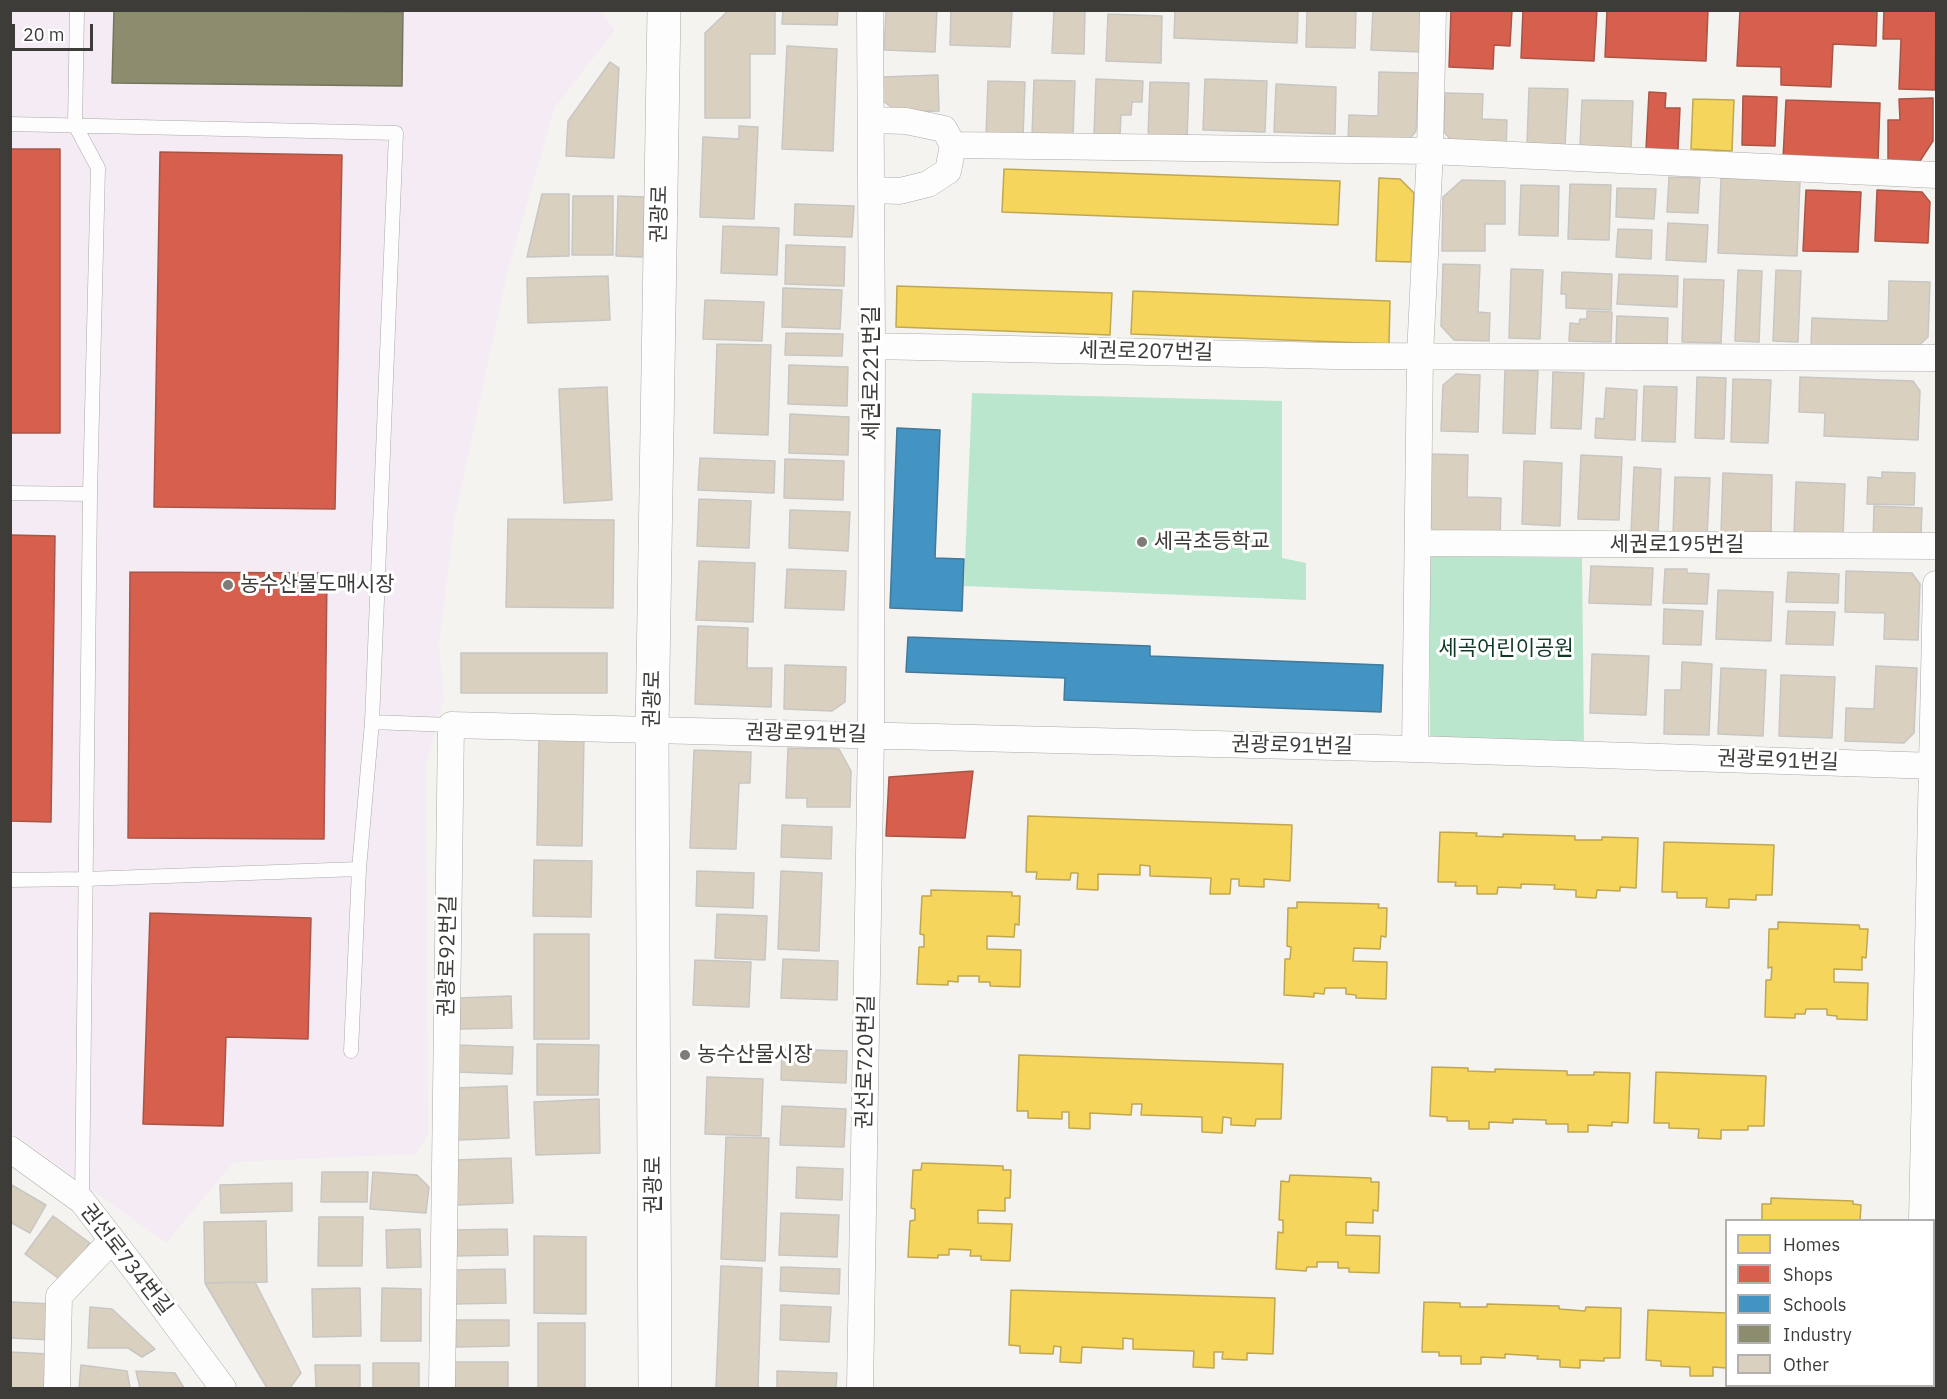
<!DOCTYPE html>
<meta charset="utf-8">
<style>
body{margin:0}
#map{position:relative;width:1947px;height:1399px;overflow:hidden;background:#f5f3f0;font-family:"IBM Plex Sans",sans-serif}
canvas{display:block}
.frame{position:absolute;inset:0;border:12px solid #3e3c39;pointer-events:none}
.legend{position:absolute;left:1725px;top:1219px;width:210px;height:168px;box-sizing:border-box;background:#fff;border:2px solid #b2b1b0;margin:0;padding:8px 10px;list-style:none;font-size:18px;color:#3e3c39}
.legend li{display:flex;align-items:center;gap:12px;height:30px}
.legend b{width:30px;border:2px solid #b2b1b0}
.scale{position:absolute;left:12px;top:24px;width:81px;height:27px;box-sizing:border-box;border:3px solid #3e3c39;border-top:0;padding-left:8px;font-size:18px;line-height:21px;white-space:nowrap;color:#3e3c39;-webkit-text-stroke:4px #fff;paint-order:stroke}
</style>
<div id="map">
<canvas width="1947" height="1399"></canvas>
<div class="frame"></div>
<ul class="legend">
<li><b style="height:16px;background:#f6d55c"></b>Homes</li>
<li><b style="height:16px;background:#d6604d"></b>Shops</li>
<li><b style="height:16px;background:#4393c3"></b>Schools</li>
<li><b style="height:16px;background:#8c8c6e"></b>Industry</li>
<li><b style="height:16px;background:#dad0c0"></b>Other</li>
</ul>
<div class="scale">20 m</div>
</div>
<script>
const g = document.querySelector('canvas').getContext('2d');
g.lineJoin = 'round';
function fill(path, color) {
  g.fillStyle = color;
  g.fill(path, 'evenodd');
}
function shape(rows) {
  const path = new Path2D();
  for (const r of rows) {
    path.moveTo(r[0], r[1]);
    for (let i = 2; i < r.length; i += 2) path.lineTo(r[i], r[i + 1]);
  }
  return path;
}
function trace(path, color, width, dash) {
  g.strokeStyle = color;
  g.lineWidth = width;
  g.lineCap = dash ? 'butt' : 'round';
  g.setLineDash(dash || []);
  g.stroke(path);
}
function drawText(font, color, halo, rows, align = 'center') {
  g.font = font + ' "IBM Plex Sans","Noto Sans KR",sans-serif';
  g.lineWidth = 6;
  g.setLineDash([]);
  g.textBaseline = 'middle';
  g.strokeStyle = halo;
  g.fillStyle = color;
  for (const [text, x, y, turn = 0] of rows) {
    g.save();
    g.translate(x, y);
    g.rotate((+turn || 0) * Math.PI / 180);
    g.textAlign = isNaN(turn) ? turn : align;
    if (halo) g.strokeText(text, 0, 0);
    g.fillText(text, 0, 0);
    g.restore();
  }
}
fill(shape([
 [11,11,600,11,615,30,555,107,507,273,454,522,439,647,444,699,426,764,428,1135,416,1154,234,1162,166,1243,11,1132]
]), '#f4ebf4');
fill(shape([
 [972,393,1282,401,1282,558,1306,563,1306,600,964,586],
 [1430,556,1582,558,1584,745,1430,740]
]), '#bae6ce');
const homes = shape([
 [1693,99,1734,100,1732,151,1691,149,1693,99],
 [1004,169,1340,181,1338,225,1002,212,1004,169],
 [1379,178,1400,179,1414,193,1411,262,1376,261,1379,178],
 [897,286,1112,293,1110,335,896,327,897,286],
 [1133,291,1390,301,1389,344,1131,334,1133,291],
 [1028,816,1292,825,1290,881,1264,879,1264,887,1239,886,1239,879,1231,879,1230,894,1210,894,1211,878,1150,876,1150,866,1140,865,1140,875,1098,874,1098,890,1077,889,1078,873,1071,873,1070,880,1036,879,1037,872,1026,872,1028,816],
 [1440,832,1477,833,1476,836,1503,837,1503,834,1575,836,1575,840,1602,840,1602,837,1638,838,1636,888,1620,887,1620,891,1597,890,1596,898,1576,897,1576,890,1554,889,1555,885,1521,884,1521,888,1498,887,1497,894,1477,894,1477,886,1455,886,1456,882,1438,882,1440,832],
 [1664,842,1774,845,1772,895,1756,895,1756,900,1729,899,1729,908,1706,907,1707,898,1677,898,1677,892,1662,892,1664,842],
 [931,890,1012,892,1012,896,1020,896,1019,925,1015,924,1014,937,987,936,987,949,1021,950,1020,987,990,986,990,982,979,982,979,976,958,976,958,982,948,981,948,985,917,984,919,947,924,947,924,935,920,934,922,896,931,896,931,890],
 [1297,902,1379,904,1378,908,1387,908,1386,937,1381,936,1380,949,1354,948,1353,961,1387,962,1386,999,1356,998,1356,995,1346,994,1346,988,1325,988,1324,994,1314,993,1314,997,1284,995,1285,959,1290,959,1291,947,1287,946,1288,908,1297,908,1297,902],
 [1778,922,1859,925,1860,929,1868,929,1866,958,1862,957,1862,970,1834,969,1834,982,1868,983,1867,1020,1837,1019,1837,1016,1827,1015,1827,1009,1806,1009,1805,1014,1795,1014,1795,1018,1765,1017,1766,980,1771,980,1772,967,1768,968,1769,929,1778,929,1778,922],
 [1019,1055,1283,1064,1281,1119,1256,1119,1255,1126,1231,1125,1231,1118,1223,1117,1222,1133,1202,1132,1202,1117,1141,1115,1142,1104,1132,1104,1131,1115,1090,1113,1090,1129,1069,1128,1069,1112,1062,1112,1062,1119,1028,1118,1028,1111,1017,1111,1019,1055],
 [1432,1067,1468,1068,1468,1071,1495,1072,1495,1069,1567,1071,1567,1075,1594,1075,1594,1072,1630,1073,1628,1123,1612,1122,1612,1126,1588,1125,1588,1132,1568,1132,1568,1124,1546,1124,1546,1120,1513,1119,1513,1123,1489,1122,1489,1129,1469,1129,1469,1121,1447,1121,1447,1117,1430,1116,1432,1067],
 [1656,1072,1766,1076,1764,1126,1748,1126,1748,1130,1721,1130,1721,1139,1698,1138,1699,1129,1669,1128,1669,1123,1654,1123,1656,1072],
 [922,1163,1003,1166,1003,1170,1011,1170,1010,1198,1005,1198,1005,1211,978,1210,978,1223,1012,1224,1010,1261,981,1260,981,1256,970,1256,971,1250,949,1249,949,1255,938,1255,938,1258,908,1257,910,1221,915,1220,915,1209,911,1208,913,1170,921,1170,922,1163],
 [1290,1175,1371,1178,1371,1182,1379,1182,1378,1211,1373,1210,1373,1223,1346,1222,1346,1235,1380,1236,1379,1273,1349,1272,1349,1268,1338,1268,1338,1262,1317,1262,1317,1267,1307,1267,1306,1271,1276,1269,1278,1232,1283,1233,1283,1220,1279,1220,1281,1181,1289,1182,1290,1175],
 [1771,1198,1853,1201,1853,1204,1861,1205,1860,1220,1762,1220,1762,1204,1771,1204,1771,1198],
 [1011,1290,1275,1298,1273,1354,1247,1353,1247,1360,1222,1359,1223,1352,1214,1352,1214,1368,1193,1367,1194,1351,1133,1349,1133,1339,1123,1338,1123,1349,1082,1347,1081,1363,1060,1362,1061,1347,1054,1346,1053,1354,1020,1353,1020,1346,1009,1345,1011,1290],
 [1424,1302,1460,1303,1460,1307,1487,1307,1487,1304,1559,1306,1559,1309,1585,1311,1586,1307,1621,1308,1620,1358,1604,1358,1604,1361,1580,1360,1580,1368,1560,1367,1560,1360,1537,1359,1538,1356,1505,1354,1505,1358,1481,1357,1481,1364,1461,1364,1461,1356,1439,1356,1439,1352,1422,1352,1424,1302],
 [1648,1310,1726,1313,1726,1368,1713,1367,1713,1376,1690,1376,1690,1367,1661,1366,1661,1361,1646,1360,1648,1310]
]);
fill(homes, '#f6d55c');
trace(homes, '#bfa752', 1.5);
const shops = shape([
 [1451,10,1512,10,1510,46,1494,45,1493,69,1449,67,1451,10],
 [1523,10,1597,10,1594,61,1521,58,1523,10],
 [1607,10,1708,10,1706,61,1605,57,1607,10],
 [1740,10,1877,11,1876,46,1833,44,1831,87,1781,85,1781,67,1737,66,1740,10],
 [1884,10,1936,10,1935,90,1899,89,1901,39,1883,39,1884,10],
 [1649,92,1666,93,1665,108,1680,108,1678,150,1646,149,1649,92],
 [1743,96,1777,97,1775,146,1742,145,1743,96],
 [1933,98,1933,141,1920,161,1888,162,1888,120,1900,120,1899,99,1933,98],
 [1786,100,1880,103,1878,162,1783,159,1786,100],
 [10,149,60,149,60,433,10,433,10,149],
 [160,152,342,155,335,509,154,507,160,152],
 [1806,190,1861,192,1858,252,1803,251,1806,190],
 [1877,190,1922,192,1930,202,1928,243,1875,241,1877,190],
 [10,535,55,536,51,822,10,821,10,535],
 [130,572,327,573,324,839,128,838,130,572],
 [973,771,965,838,886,836,889,777,973,771],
 [150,913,311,918,308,1039,226,1037,223,1126,143,1124,150,913]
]);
fill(shops, '#d6604d');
trace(shops, '#a85547', 1.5);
const schools = shape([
 [897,428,940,430,935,558,964,559,962,611,890,608,897,428],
 [908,637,1150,646,1150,656,1383,665,1381,712,1064,700,1065,678,906,672,908,637]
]);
fill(schools, '#4393c3');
trace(schools, '#42799a', 1.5);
const industry = shape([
 [114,10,403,12,402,86,112,83,114,10]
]);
fill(industry, '#8c8c6e');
trace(industry, '#75745e', 1.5);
const building = shape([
 [729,10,775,10,775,54,750,54,750,118,705,118,705,33,729,10],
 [783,10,838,10,837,25,782,24,783,10],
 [886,10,937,10,935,52,884,50,886,10],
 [951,10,1012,10,1010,47,950,45,951,10],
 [1054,10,1085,10,1084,54,1052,53,1054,10],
 [1175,10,1298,10,1297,43,1174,38,1175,10],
 [1307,10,1356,10,1355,48,1306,47,1307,10],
 [1373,10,1424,10,1422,52,1371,50,1373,10],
 [1108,14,1162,16,1161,63,1106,61,1108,14],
 [787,46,837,49,833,151,782,149,787,46],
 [610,62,619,68,614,158,566,156,568,121,610,62],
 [1379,72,1419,73,1416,131,1406,144,1348,141,1349,115,1378,116,1379,72],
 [938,75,939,111,898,112,883,101,883,77,938,75],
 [1096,79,1143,81,1142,102,1132,102,1131,115,1121,115,1120,135,1094,134,1096,79],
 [1205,79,1267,81,1265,132,1203,130,1205,79],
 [1034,80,1075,81,1073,136,1032,135,1034,80],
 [988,81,1025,82,1023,137,986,136,988,81],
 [1150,82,1189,83,1187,139,1148,138,1150,82],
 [1276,84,1336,87,1335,134,1274,132,1276,84],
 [1529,88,1568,89,1565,146,1527,145,1529,88],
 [1445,93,1483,94,1482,119,1507,120,1506,149,1458,148,1444,132,1445,93],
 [1582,100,1633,101,1631,148,1580,146,1582,100],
 [739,126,758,127,754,219,700,217,703,137,739,139,739,126],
 [1669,177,1700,178,1698,213,1667,212,1669,177],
 [1721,178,1800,181,1797,256,1718,253,1721,178],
 [1462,180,1505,181,1505,224,1485,224,1485,251,1442,251,1443,197,1462,180],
 [1570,184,1611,185,1609,240,1568,239,1570,184],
 [1521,185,1559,186,1558,236,1519,235,1521,185],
 [1617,188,1656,189,1654,219,1616,217,1617,188],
 [542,194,569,194,569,256,527,257,542,194],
 [573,196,613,196,613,255,572,255,573,196],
 [618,196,645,197,643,257,616,256,618,196],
 [795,204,854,206,852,237,794,235,795,204],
 [1668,223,1708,225,1706,262,1666,260,1668,223],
 [723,226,779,228,777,275,721,273,723,226],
 [1618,229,1652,230,1651,259,1616,257,1618,229],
 [786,245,845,247,844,286,785,284,786,245],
 [1443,264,1480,265,1478,312,1490,313,1489,341,1454,340,1441,326,1443,264],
 [1511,269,1543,270,1540,339,1509,338,1511,269],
 [1738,270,1762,271,1759,342,1735,341,1738,270],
 [1776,270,1801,271,1798,342,1773,341,1776,270],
 [1562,272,1612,274,1611,310,1566,308,1566,294,1561,294,1562,272],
 [1619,274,1678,276,1677,307,1617,304,1619,274],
 [608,276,610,320,528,323,527,278,608,276],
 [1684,279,1724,280,1721,343,1682,342,1684,279],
 [1889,281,1930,282,1928,337,1914,350,1811,346,1812,318,1888,321,1889,281],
 [783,288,842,290,840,329,782,327,783,288],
 [705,300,764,302,762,341,703,339,705,300],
 [1587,311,1612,312,1611,342,1569,341,1570,323,1579,324,1580,319,1587,319,1587,311],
 [1617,316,1668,318,1667,346,1616,344,1617,316],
 [786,333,843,334,842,356,785,355,786,333],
 [717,344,771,345,768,435,714,433,717,344],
 [789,365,848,367,847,406,788,404,789,365],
 [1505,369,1538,371,1535,434,1503,433,1505,369],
 [1553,372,1584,373,1581,429,1551,428,1553,372],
 [1456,374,1480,375,1478,432,1441,431,1443,385,1456,374],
 [1697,377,1726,378,1724,439,1695,438,1697,377],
 [1800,377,1913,381,1920,391,1918,440,1824,436,1825,413,1799,412,1800,377],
 [1733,379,1771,380,1768,443,1731,442,1733,379],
 [1644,386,1677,387,1675,442,1642,441,1644,386],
 [607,387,612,500,564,503,559,389,607,387],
 [1606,388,1637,390,1635,440,1595,438,1596,418,1604,419,1606,388],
 [790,414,849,417,848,455,789,453,790,414],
 [1431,454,1468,455,1467,497,1501,498,1500,540,1445,538,1428,525,1431,454],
 [1581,455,1622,457,1619,520,1578,519,1581,455],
 [700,458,775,461,774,493,698,490,700,458],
 [785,459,844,461,843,500,784,498,785,459],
 [1524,461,1562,463,1560,526,1522,524,1524,461],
 [1634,467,1661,469,1658,535,1631,534,1634,467],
 [1882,472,1915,473,1914,505,1867,504,1868,477,1882,478,1882,472],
 [1723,473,1772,475,1771,535,1721,534,1723,473],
 [1675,477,1710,478,1707,537,1673,535,1675,477],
 [1796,482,1845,484,1843,537,1794,535,1796,482],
 [699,499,751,501,749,548,697,546,699,499],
 [1874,506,1922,508,1921,534,1873,542,1874,506],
 [790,510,850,512,848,551,789,548,790,510],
 [508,519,614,520,613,608,506,607,508,519],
 [699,561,755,563,753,622,696,620,699,561],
 [1591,566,1653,568,1651,605,1589,603,1591,566],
 [787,569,846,571,844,610,785,608,787,569],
 [1665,569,1687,569,1687,573,1709,574,1707,604,1663,603,1665,569],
 [1846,571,1912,573,1920,584,1918,640,1884,639,1885,613,1845,612,1846,571],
 [1788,572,1839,574,1838,603,1786,602,1788,572],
 [1718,590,1773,592,1771,641,1716,639,1718,590],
 [1664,609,1703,611,1701,645,1663,644,1664,609],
 [1788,611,1835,612,1833,645,1786,644,1788,611],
 [698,626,748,628,747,668,772,668,771,707,695,704,698,626],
 [461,653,607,653,607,693,461,693,461,653],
 [1592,654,1649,656,1646,715,1590,713,1592,654],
 [1682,662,1712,664,1709,735,1664,734,1665,690,1681,690,1682,662],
 [785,665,846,667,845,702,832,711,784,709,785,665],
 [1876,666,1917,668,1914,733,1904,743,1845,741,1846,708,1874,709,1876,666],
 [1721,668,1766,670,1763,736,1718,734,1721,668],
 [1781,675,1835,677,1832,738,1779,736,1781,675],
 [539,736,584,736,582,846,537,845,539,736],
 [788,748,839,749,851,771,850,807,807,807,807,798,786,798,788,748],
 [694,750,751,752,750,783,739,783,736,849,690,848,694,750],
 [782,825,832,827,831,859,781,857,782,825],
 [534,860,592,861,591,917,533,916,534,860],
 [697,871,754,873,753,908,696,906,697,871],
 [781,871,822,873,819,951,778,949,781,871],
 [717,914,767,916,765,960,715,958,717,914],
 [534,934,589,934,589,1039,534,1039,534,934],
 [783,959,838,961,837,1000,781,998,783,959],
 [695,960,751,962,749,1007,693,1005,695,960],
 [511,996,512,1028,460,1029,459,998,511,996],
 [537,1044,599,1045,598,1095,537,1095,537,1044],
 [457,1045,513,1047,512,1074,456,1072,457,1045],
 [782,1049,847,1051,846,1083,781,1080,782,1049],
 [707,1077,763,1079,761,1136,705,1134,707,1077],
 [507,1086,509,1138,458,1140,456,1088,507,1086],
 [599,1099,600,1153,536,1155,534,1102,599,1099],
 [782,1106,846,1109,844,1147,780,1145,782,1106],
 [726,1137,769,1138,765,1261,721,1259,726,1137],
 [511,1158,513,1203,456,1205,455,1160,511,1158],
 [797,1167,843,1169,842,1200,796,1198,797,1167],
 [322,1172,368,1172,367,1202,321,1202,322,1172],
 [373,1172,417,1175,429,1187,426,1213,370,1209,373,1172],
 [292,1183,292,1211,221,1213,220,1185,292,1183],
 [10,1184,46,1205,30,1233,10,1222,10,1184],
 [781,1213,839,1215,837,1257,779,1255,781,1213],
 [53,1216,90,1243,62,1281,25,1254,53,1216],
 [319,1217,363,1217,362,1266,318,1266,319,1217],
 [266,1221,267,1282,205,1283,204,1222,266,1221],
 [420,1229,421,1267,387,1268,386,1230,420,1229],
 [507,1229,508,1255,455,1256,454,1230,507,1229],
 [534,1236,586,1237,586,1314,534,1313,534,1236],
 [721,1266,762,1268,758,1388,716,1388,721,1266],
 [781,1267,840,1269,839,1294,780,1291,781,1267],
 [505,1269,506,1303,455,1304,455,1270,505,1269],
 [255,1282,301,1373,290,1388,267,1388,205,1283,255,1282],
 [360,1288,361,1336,313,1337,312,1289,360,1288],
 [382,1288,421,1289,421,1341,381,1341,382,1288],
 [10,1302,54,1304,52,1340,10,1338,10,1302],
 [781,1305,831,1307,829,1342,780,1340,781,1305],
 [90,1307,112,1309,155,1349,142,1357,128,1348,88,1348,90,1307],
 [455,1320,509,1320,509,1346,456,1347,455,1320],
 [538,1323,585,1323,585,1388,538,1388,538,1323],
 [10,1352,49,1354,48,1388,10,1388,10,1352],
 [455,1362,508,1362,508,1388,455,1388,455,1362],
 [373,1363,419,1363,419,1388,373,1388,373,1363],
 [81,1365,127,1371,130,1388,79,1388,81,1365],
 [315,1365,360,1365,360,1388,316,1388,315,1365],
 [136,1371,175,1373,184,1388,140,1388,136,1371],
 [777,1371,837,1373,836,1388,777,1388,777,1371]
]);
fill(building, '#dad0c0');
trace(building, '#c7c6c3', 1.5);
const lane = shape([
 [77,10,75,125,98,168,90,494,82,1201],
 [10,124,396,133,372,722,359,869,351,1051],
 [10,493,90,494],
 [372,722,451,725],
 [10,880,85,879,359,869]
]);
const street = shape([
 [871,120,906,121,944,129,953,145,948,171,928,184,900,191,871,190],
 [953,145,1430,151,1936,175],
 [872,346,1334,356,1936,358],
 [1418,543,1936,546],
 [1415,749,1420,355,1430,151,1433,10],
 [10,1149,82,1201,140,1276,223,1388],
 [1922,1220,1936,584],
 [57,1388,59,1296,112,1240],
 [442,1388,451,725,1415,749,1936,766],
 [860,1388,871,736,872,346,870,10],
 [1919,1388,1919,1386]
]);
const secondary = shape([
 [655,1388,652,730,664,10]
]);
trace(lane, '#abaaa7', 15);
trace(street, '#abaaa7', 27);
trace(secondary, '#abaaa7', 34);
trace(lane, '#fefdfd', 14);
trace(street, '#fefdfd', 26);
trace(secondary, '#fefdfd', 33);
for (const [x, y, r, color] of [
 [1142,542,6,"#7e7c79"],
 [228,585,6,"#7e7c79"],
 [685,1055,6,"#7e7c79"]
]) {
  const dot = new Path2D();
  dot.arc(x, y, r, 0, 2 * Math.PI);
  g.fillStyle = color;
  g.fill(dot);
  trace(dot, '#fff', 2);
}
drawText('21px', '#3e3c39', '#fff', [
 ["권광로",660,214,-89],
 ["세권로207번길",1146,352,1],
 ["세권로221번길",872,373,-90],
 ["세권로195번길",1677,545],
 ["권광로",653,699,-89],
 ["권광로91번길",806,734,1],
 ["권광로91번길",1292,746,1],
 ["권광로91번길",1778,761,2],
 ["권광로92번길",448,956,-89],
 ["권선로720번길",866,1062,-89],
 ["권광로",654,1185,-90],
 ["권선로734번길",126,1260,52]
]);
drawText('21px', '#3e3c39', '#fff', [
 ["세곡초등학교",1154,542],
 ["농수산물도매시장",240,585],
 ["농수산물시장",697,1055]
], 'left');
drawText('21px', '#0f3927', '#fff', [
 ["세곡어린이공원",1506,649]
]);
</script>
